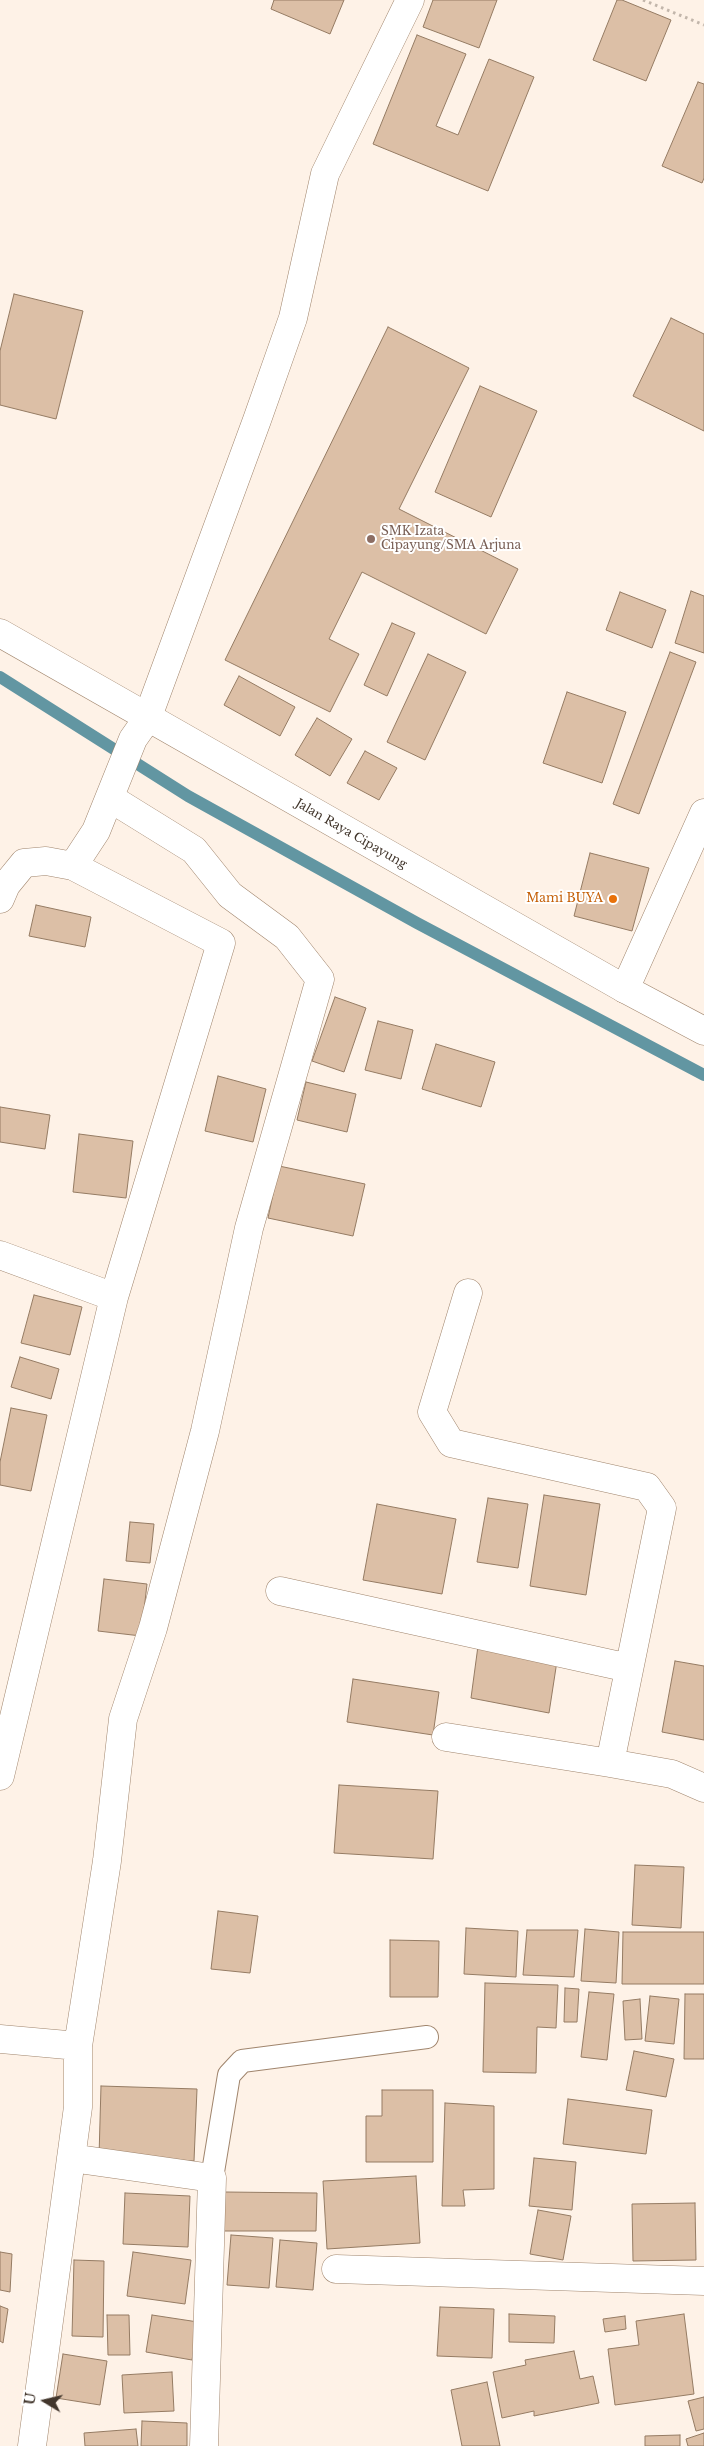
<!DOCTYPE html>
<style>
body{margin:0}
#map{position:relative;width:704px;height:2446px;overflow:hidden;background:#fef2e7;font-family:"Libre Baskerville",serif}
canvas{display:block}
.north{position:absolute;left:20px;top:2376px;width:50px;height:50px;-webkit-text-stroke:4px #fff;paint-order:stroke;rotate:279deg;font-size:14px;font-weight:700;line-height:20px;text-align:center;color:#42362c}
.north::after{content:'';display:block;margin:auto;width:18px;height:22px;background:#42362c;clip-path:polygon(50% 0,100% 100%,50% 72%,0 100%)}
</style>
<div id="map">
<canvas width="704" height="2446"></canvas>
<div class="north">U</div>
</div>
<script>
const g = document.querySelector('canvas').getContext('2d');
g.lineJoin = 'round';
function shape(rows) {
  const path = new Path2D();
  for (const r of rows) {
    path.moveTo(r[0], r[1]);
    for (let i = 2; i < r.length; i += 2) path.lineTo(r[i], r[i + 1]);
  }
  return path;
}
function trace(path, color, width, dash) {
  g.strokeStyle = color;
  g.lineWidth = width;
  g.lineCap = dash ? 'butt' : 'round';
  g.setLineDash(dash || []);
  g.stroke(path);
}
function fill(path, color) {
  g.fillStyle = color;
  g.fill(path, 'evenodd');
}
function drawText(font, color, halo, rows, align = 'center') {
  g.font = font + ' "Libre Baskerville",serif';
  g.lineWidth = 4;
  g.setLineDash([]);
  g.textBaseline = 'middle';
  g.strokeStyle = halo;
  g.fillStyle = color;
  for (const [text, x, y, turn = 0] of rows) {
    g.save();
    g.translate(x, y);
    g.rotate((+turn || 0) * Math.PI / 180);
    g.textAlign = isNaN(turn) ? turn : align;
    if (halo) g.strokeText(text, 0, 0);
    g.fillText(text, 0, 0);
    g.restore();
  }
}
trace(shape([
 [0,677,188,796,417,923,704,1075]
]), '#6296a2', 12);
const building = shape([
 [274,0,344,0,330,34,271,9,274,0],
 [433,0,497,0,479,48,423,27,433,0],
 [617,0,622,0,671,20,646,81,593,60,617,0],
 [417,35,466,54,436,126,458,135,489,59,534,77,488,191,373,144,417,35],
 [698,82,704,84,704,178,702,183,662,166,698,82],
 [14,294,83,311,56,419,0,405,0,351,14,294],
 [671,318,704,334,704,431,633,396,671,318],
 [388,327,469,368,399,509,518,569,486,634,362,572,329,639,359,654,330,712,225,660,388,327],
 [480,386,537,411,491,517,435,492,480,386],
 [691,591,704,596,704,653,675,643,691,591],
 [620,592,666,610,652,648,606,630,620,592],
 [392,623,415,633,387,696,364,685,392,623],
 [670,652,696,662,639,814,613,804,670,652],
 [428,654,466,672,425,760,387,742,428,654],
 [239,676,295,707,280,736,224,705,239,676],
 [567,692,626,712,602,783,543,763,567,692],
 [317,718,352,739,330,776,295,755,317,718],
 [365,751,397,768,379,800,347,783,365,751],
 [590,853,649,868,632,931,574,916,590,853],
 [36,905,91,917,85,947,29,936,36,905],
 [335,997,366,1008,344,1072,312,1061,335,997],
 [378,1021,413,1030,401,1079,365,1070,378,1021],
 [436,1044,495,1062,481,1107,422,1089,436,1044],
 [218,1076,266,1089,253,1142,205,1131,218,1076],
 [306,1082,356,1094,347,1132,297,1120,306,1082],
 [0,1107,50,1115,45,1149,0,1142,0,1107],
 [79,1134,133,1141,126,1198,73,1192,79,1134],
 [279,1166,365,1184,353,1236,268,1218,279,1166],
 [34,1295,82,1307,70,1355,21,1343,34,1295],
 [20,1357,59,1369,51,1399,11,1387,20,1357],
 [11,1408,47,1415,31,1491,0,1485,0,1462,11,1408],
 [544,1495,600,1504,586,1595,530,1586,544,1495],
 [488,1498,528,1504,518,1568,477,1562,488,1498],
 [377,1504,456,1519,442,1594,363,1580,377,1504],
 [130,1522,154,1524,150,1563,126,1561,130,1522],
 [104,1579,147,1584,141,1636,98,1631,104,1579],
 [478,1646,557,1661,549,1713,471,1698,478,1646],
 [675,1661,704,1666,704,1740,662,1732,675,1661],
 [353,1679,439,1692,433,1735,347,1722,353,1679],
 [339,1785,438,1791,433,1859,334,1853,339,1785],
 [635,1865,684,1867,681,1928,632,1925,635,1865],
 [218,1911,258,1916,250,1973,211,1969,218,1911],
 [466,1928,518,1931,516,1977,464,1974,466,1928],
 [585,1929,619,1932,616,1983,581,1981,585,1929],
 [527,1930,578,1930,574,1977,523,1975,527,1930],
 [623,1932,704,1932,704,1984,622,1984,623,1932],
 [390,1940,439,1941,438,1997,390,1997,390,1940],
 [485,1983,558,1985,556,2028,537,2027,536,2073,483,2072,485,1983],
 [565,1988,579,1989,577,2022,564,2022,565,1988],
 [589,1992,614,1994,607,2060,581,2057,589,1992],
 [685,1994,704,1994,704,2059,684,2059,685,1994],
 [650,1996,679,1999,674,2044,645,2041,650,1996],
 [640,1999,642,2039,625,2040,623,2001,640,1999],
 [634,2051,674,2059,666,2097,626,2090,634,2051],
 [101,2086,197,2089,194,2161,99,2157,101,2086],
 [382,2090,433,2090,433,2162,366,2162,366,2116,382,2116,382,2090],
 [568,2099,652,2110,646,2154,563,2144,568,2099],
 [445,2103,494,2106,494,2189,463,2190,465,2206,442,2206,445,2103],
 [534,2158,576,2162,572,2210,529,2206,534,2158],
 [416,2176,420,2243,327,2249,323,2181,416,2176],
 [224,2192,317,2193,316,2231,224,2231,224,2192],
 [125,2193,190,2196,188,2247,123,2244,125,2193],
 [695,2203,696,2260,633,2261,632,2204,695,2203],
 [538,2210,571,2216,563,2260,530,2254,538,2210],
 [231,2235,273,2238,269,2288,227,2285,231,2235],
 [280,2240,317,2243,313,2290,276,2287,280,2240],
 [0,2252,12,2254,10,2292,0,2290,0,2252],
 [133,2252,191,2260,185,2304,127,2296,133,2252],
 [74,2260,104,2261,103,2337,72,2336,74,2260],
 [0,2306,8,2309,3,2343,0,2341,0,2306],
 [440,2307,494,2309,492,2358,437,2356,440,2307],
 [509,2314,555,2316,554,2343,509,2342,509,2314],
 [684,2314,694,2394,615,2405,608,2349,639,2345,636,2321,684,2314],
 [107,2315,129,2315,130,2355,108,2355,107,2315],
 [152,2315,198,2322,192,2360,146,2352,152,2315],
 [625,2316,626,2329,605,2332,603,2319,625,2316],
 [574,2351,580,2379,593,2376,599,2403,534,2416,534,2411,502,2418,493,2372,526,2365,525,2360,574,2351],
 [63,2354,107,2361,100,2405,56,2398,63,2354],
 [172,2372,174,2411,124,2413,122,2375,172,2372],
 [487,2382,500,2446,462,2446,451,2390,487,2382],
 [704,2397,704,2429,696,2431,688,2401,704,2397],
 [142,2421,187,2423,187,2446,141,2446,142,2421],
 [136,2429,138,2446,85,2446,84,2433,136,2429],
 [704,2433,704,2446,688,2446,686,2439,704,2433],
 [680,2435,680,2446,645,2446,645,2436,680,2435]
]);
fill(building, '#dcbfa6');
trace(building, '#957b63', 1);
const service = shape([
 [212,2178,229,2075,242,2061,427,2037]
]);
const minor = shape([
 [73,866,96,831,133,739,147,719,257,420,293,318,325,174,410,0],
 [0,899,6,885,24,863,46,861,73,866,221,943,114,1297,0,1776],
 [625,989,704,813],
 [0,1255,114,1297],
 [468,1293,432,1412,451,1443,647,1487,662,1508,610,1763,672,1774,704,1788],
 [280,1591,629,1668],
 [446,1737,610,1763],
 [0,2039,78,2046],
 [71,2158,212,2178,204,2446],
 [336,2269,704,2281],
 [32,2446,78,2107,78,2046,107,1861,123,1719,153,1628,205,1431,249,1228,320,979,287,937,230,895,194,850,110,798]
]);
const secondary = shape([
 [0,633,625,989,704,1031]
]);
trace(service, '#a0856d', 24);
trace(minor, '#a0856d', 29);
trace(secondary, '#a0856d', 29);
trace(shape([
 [643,0,704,25]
]), '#c2b6ab', 3, [2.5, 4]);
trace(service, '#fff', 22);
trace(minor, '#fff', 28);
trace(secondary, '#fff', 28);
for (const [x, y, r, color] of [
 [371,539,5,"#8d6e63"],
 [613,899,5,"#e8710a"]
]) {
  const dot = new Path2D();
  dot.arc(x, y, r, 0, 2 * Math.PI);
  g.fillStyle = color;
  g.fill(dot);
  trace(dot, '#fff', 2);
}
drawText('12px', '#785e54', '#fff', [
 ["SMK Izata",381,532],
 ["Cipayung/SMA Arjuna",381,546]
], 'left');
drawText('12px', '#42362c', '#fff', [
 ["Jalan Raya Cipayung",351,834,30]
]);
drawText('12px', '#c56008', '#fff', [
 ["Mami BUYA",603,899]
], 'right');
</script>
